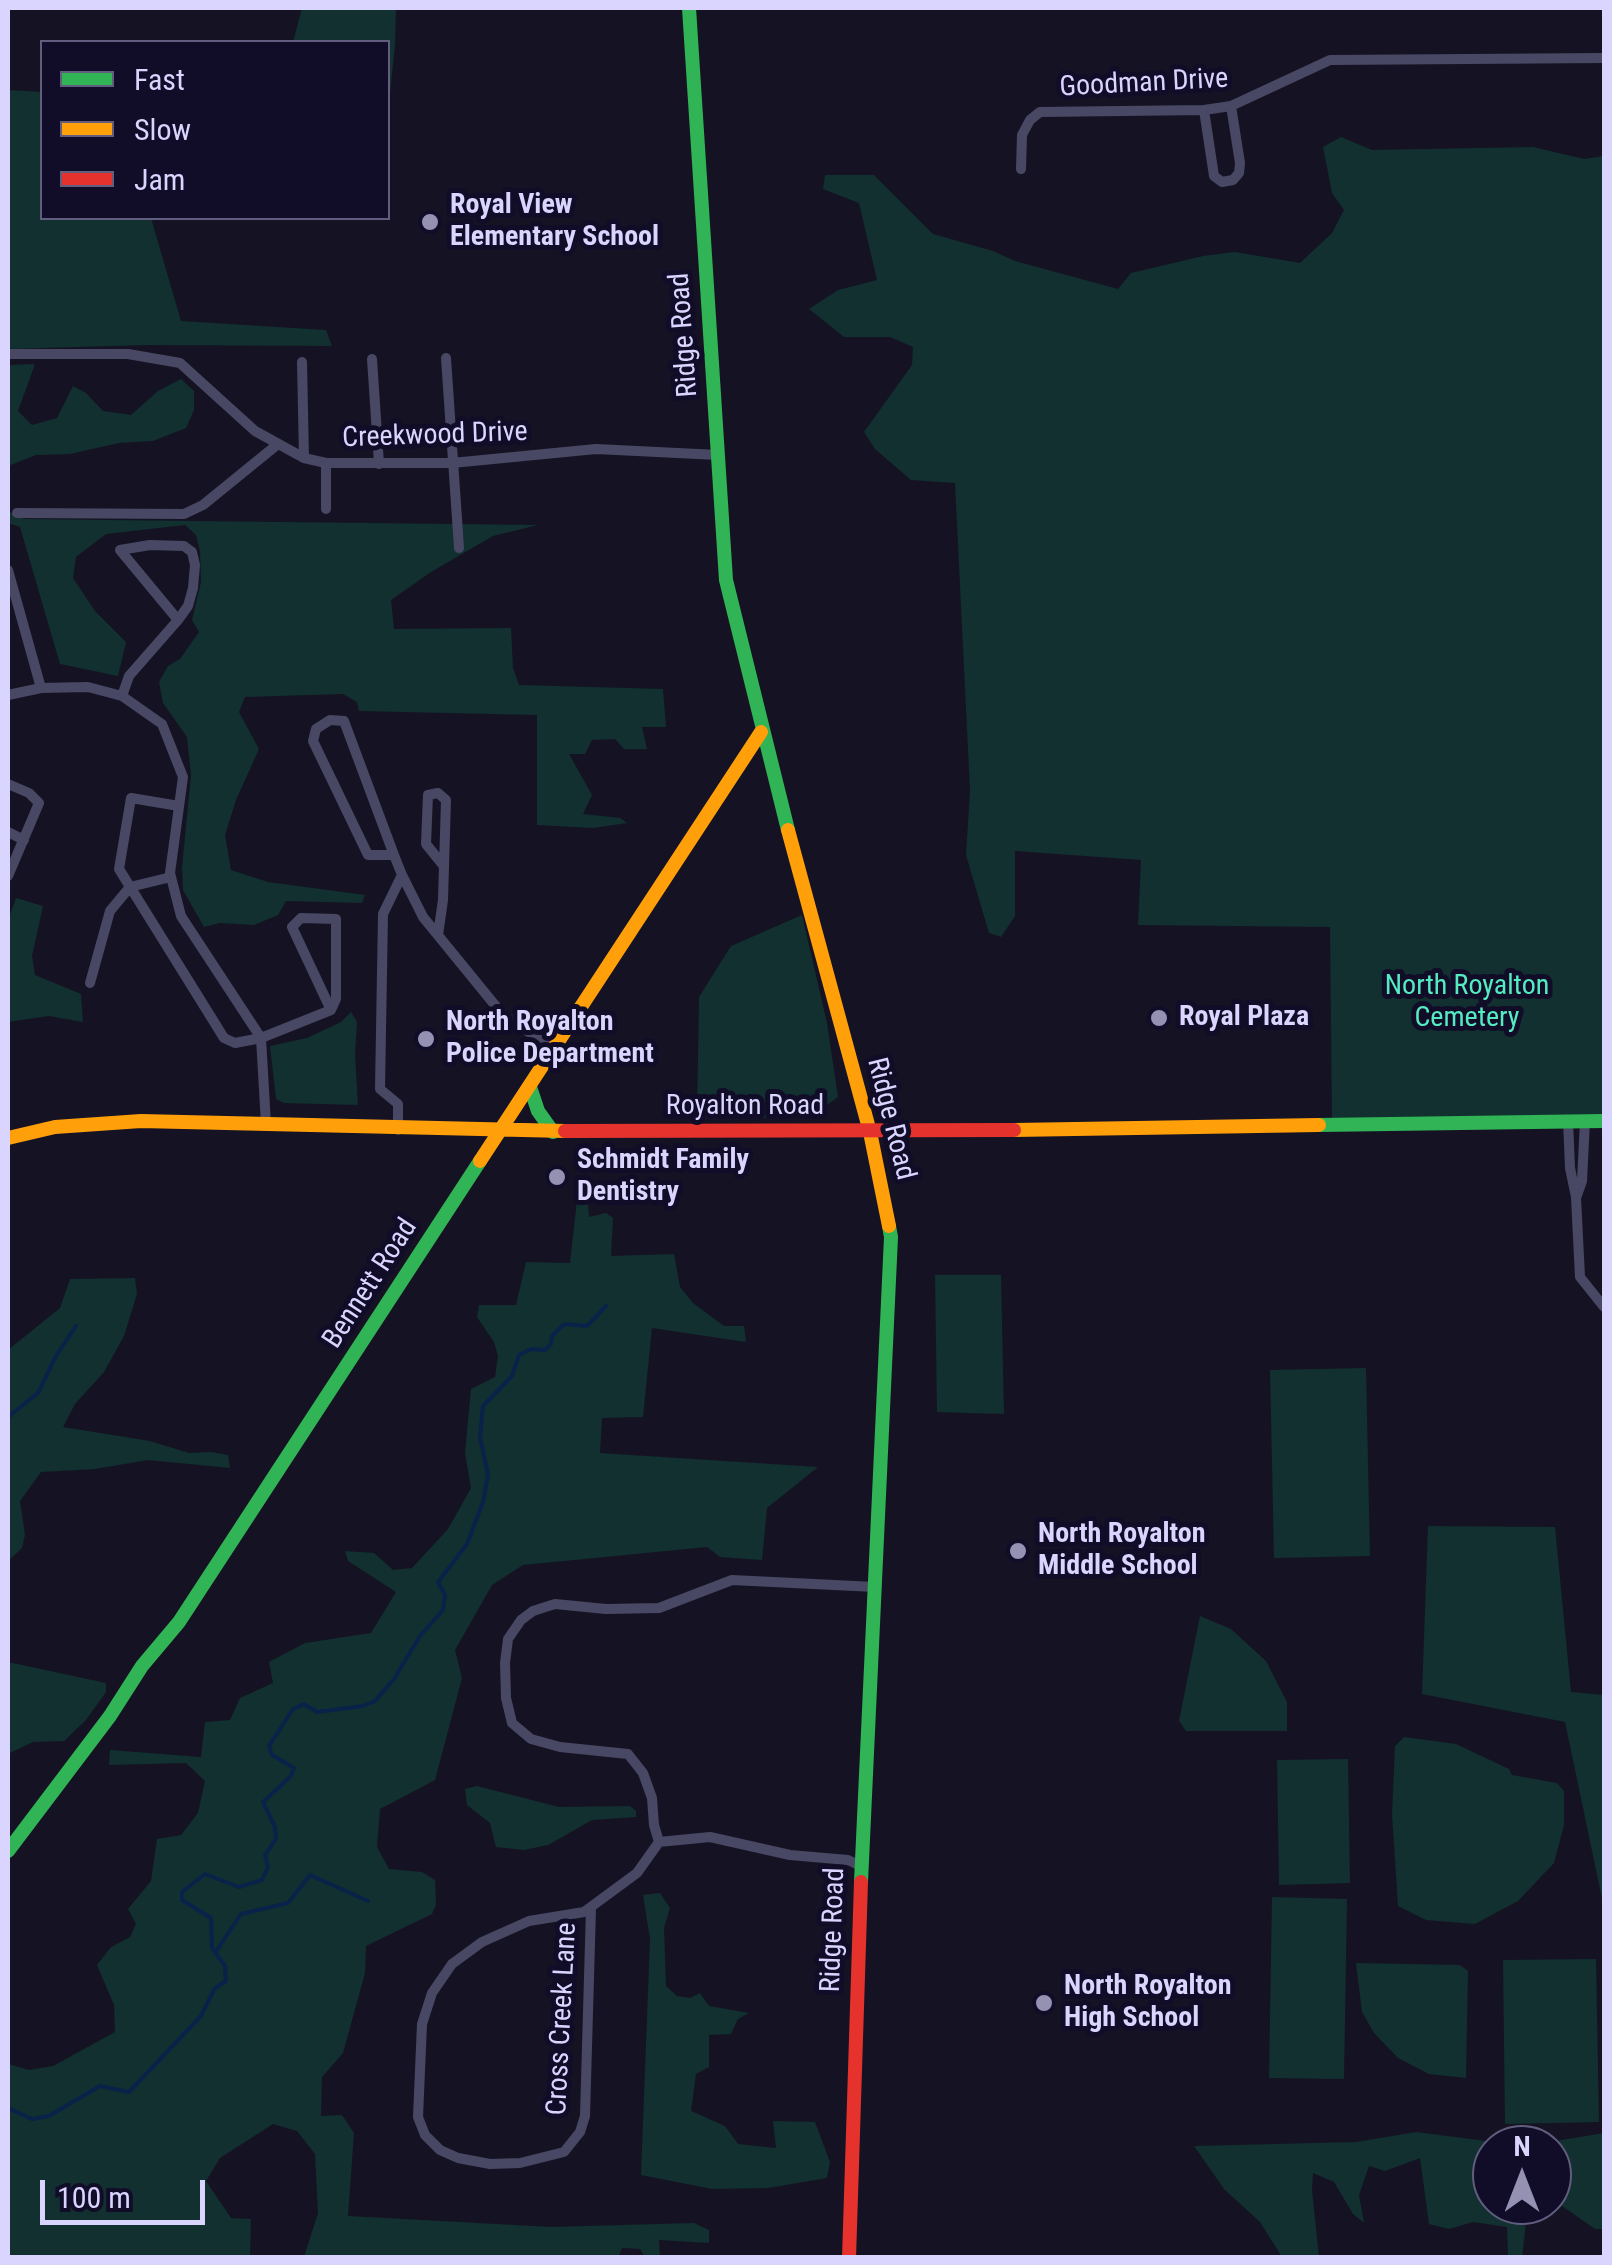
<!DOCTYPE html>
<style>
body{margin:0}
#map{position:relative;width:1612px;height:2265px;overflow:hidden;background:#151323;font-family:"Roboto Condensed",sans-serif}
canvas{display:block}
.frame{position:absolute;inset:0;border:10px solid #d9d5ff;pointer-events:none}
.legend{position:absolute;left:40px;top:40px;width:350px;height:180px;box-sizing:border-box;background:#110d29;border:2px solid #615d7f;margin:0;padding:12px 18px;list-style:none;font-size:30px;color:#d9d5ff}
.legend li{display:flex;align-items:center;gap:20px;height:50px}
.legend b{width:50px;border:2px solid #615d7f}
.north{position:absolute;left:1472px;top:2125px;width:100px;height:100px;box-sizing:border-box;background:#110d29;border:2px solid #615d7f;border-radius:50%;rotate:0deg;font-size:28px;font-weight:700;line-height:40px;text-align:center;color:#d9d5ff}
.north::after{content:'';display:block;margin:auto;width:35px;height:45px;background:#9491b2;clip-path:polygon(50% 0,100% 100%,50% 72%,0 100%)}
.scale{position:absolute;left:40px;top:2180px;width:165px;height:45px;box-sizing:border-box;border:5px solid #d9d5ff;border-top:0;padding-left:12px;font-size:30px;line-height:35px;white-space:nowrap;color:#d9d5ff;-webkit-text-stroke:8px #110d29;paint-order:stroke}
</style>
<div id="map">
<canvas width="1612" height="2265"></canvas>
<div class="frame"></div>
<ul class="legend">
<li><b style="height:12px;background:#30b455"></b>Fast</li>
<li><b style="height:12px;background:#ff9f0a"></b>Slow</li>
<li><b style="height:12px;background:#e5322d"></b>Jam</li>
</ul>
<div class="north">N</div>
<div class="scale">100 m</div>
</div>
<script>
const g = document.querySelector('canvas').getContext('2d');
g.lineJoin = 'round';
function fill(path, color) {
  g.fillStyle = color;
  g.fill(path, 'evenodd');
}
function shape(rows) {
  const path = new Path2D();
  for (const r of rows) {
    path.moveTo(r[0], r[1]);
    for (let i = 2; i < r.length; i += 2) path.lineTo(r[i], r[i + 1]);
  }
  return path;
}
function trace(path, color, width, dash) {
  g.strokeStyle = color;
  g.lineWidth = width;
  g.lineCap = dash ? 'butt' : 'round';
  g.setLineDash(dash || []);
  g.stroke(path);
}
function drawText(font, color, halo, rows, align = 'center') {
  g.font = font + ' "Roboto Condensed",sans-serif';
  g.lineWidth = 10;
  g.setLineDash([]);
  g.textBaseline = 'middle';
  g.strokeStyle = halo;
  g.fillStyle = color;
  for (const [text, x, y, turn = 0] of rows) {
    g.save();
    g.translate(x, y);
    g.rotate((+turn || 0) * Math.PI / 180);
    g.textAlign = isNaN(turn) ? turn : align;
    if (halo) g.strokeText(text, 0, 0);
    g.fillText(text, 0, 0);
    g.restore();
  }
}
fill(shape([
 [302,8,396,8,395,45,388,112,388,42,293,42],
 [8,90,42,92,42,218,151,218,181,321,326,330,332,346,147,345,8,349],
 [1341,137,1372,150,1533,147,1584,159,1604,156,1604,1116,1332,1121,1330,927,1138,925,1141,860,1015,851,1015,916,1001,937,989,933,966,855,970,791,955,483,911,480,875,449,864,432,912,365,913,347,890,337,844,337,809,309,838,290,877,280,859,203,823,189,825,175,874,175,933,234,993,251,1015,261,1118,289,1131,273,1203,256,1235,252,1300,263,1332,233,1344,210,1332,193,1323,147],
 [35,364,18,411,32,425,57,418,73,386,86,393,103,411,131,415,158,391,181,379,194,391,194,410,186,428,153,441,119,443,70,454,36,455,8,466,8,365],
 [8,511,24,519,538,525,493,536,431,572,391,600,394,629,511,628,513,668,519,685,663,689,666,727,642,727,647,749,624,749,615,739,592,740,585,754,569,754,592,795,583,814,620,818,627,823,593,828,537,825,537,715,359,711,357,702,343,694,245,697,239,712,259,749,236,800,225,835,231,870,268,882,365,895,362,903,286,901,278,915,254,925,220,923,204,927,183,890,182,867,191,775,187,737,163,703,159,682,168,666,180,659,199,632,192,620,201,582,200,551,196,535,185,525,106,534,76,557,73,578,95,611,126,642,118,676,60,664,20,527,8,523],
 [16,898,43,906,32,956,35,975,81,994,83,1022,49,1016,8,1022,8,920],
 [802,915,827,1023,838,1097,810,1117,697,1118,699,997,731,946],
 [351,1012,357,1022,355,1055,358,1105,284,1103,276,1099,270,1046,307,1038,341,1022],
 [577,1200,588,1203,589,1217,606,1213,613,1218,611,1256,674,1254,680,1287,693,1303,724,1326,744,1326,746,1342,652,1328,643,1417,602,1418,600,1453,818,1467,767,1508,762,1560,720,1557,707,1547,523,1565,492,1585,455,1650,462,1678,435,1780,380,1809,377,1847,389,1869,422,1872,435,1880,436,1905,432,1914,366,1946,365,1973,343,2053,322,2077,321,2116,342,2115,354,2133,348,2216,552,2227,694,2223,709,2230,709,2243,659,2240,660,2258,645,2257,640,2249,622,2248,618,2258,304,2257,318,2213,315,2154,297,2131,273,2124,220,2158,206,2181,231,2218,251,2219,250,2257,8,2257,8,2064,29,2070,53,2066,115,2032,114,2005,97,1965,111,1947,130,1937,136,1924,128,1909,151,1881,157,1839,181,1835,198,1813,205,1781,186,1763,109,1765,110,1750,201,1757,205,1722,230,1720,240,1698,273,1683,269,1662,305,1643,371,1633,396,1592,348,1561,345,1551,374,1553,393,1570,412,1568,448,1529,471,1488,465,1453,471,1389,495,1377,498,1356,494,1342,477,1317,479,1305,516,1305,526,1262,570,1263],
 [935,1275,1001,1275,1004,1414,937,1412],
 [135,1278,137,1294,124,1336,104,1372,75,1404,63,1427,150,1441,189,1453,211,1452,228,1455,230,1468,148,1460,95,1469,41,1472,20,1501,25,1535,22,1548,8,1561,8,1350,60,1308,70,1279],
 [1366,1368,1370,1556,1274,1558,1270,1370],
 [1428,1526,1555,1527,1571,1692,1604,1695,1604,1908,1565,1722,1422,1694],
 [1200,1616,1231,1629,1266,1661,1287,1702,1287,1731,1186,1731,1179,1721],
 [8,1662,106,1683,106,1692,86,1720,64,1741,33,1742,8,1754],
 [1404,1737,1456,1744,1509,1769,1512,1775,1557,1783,1564,1791,1564,1825,1554,1863,1518,1901,1475,1924,1426,1920,1398,1906,1392,1814,1395,1746],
 [1348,1759,1350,1883,1279,1885,1277,1760],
 [477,1786,559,1807,630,1806,636,1811,636,1817,592,1820,548,1845,524,1850,496,1847,490,1823,467,1805,465,1789],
 [660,1893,670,1908,664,1928,666,1986,677,1996,690,1998,700,1993,709,2006,749,2013,738,2019,731,2034,709,2035,709,2067,696,2074,691,2111,725,2126,738,2144,776,2148,773,2121,815,2122,830,2162,827,2178,768,2188,712,2189,641,2175,650,1939,643,1895],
 [1272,1897,1347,1899,1344,2079,1269,2078],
 [1596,1959,1599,2122,1505,2124,1503,1960],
 [1356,1963,1460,1965,1468,1971,1466,2078,1429,2074,1398,2058,1374,2033,1362,2012],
 [1416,2132,1517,2145,1492,2145,1492,2205,1528,2205,1522,2257,1508,2257,1507,2227,1473,2222,1449,2229,1429,2224,1420,2158,1385,2171,1369,2166,1359,2195,1364,2223,1353,2214,1334,2182,1313,2173,1312,2190,1319,2257,1282,2257,1260,2222,1224,2189,1194,2146,1356,2142],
 [1604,2133,1604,2229,1595,2229,1552,2199,1552,2145,1531,2145]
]), '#11302f');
trace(shape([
 [8,1417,38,1393,56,1356,76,1326],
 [215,1953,241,1914,288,1903,310,1875,368,1901],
 [8,2108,32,2119,49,2116,100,2086,129,2092,201,2016,215,1988,226,1981,225,1966,212,1948,211,1918,182,1900,182,1892,205,1874,239,1887,262,1880,268,1867,265,1855,276,1839,275,1827,263,1802,291,1776,294,1768,272,1755,269,1746,293,1709,304,1704,317,1712,363,1706,375,1701,394,1679,420,1636,443,1610,445,1595,438,1582,467,1544,483,1502,488,1475,480,1437,483,1406,512,1376,519,1355,531,1349,545,1350,551,1344,552,1336,562,1326,566,1324,587,1326,606,1306]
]), '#08224a', 4);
trace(shape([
 [1204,110,1214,176,1222,182,1233,180,1239,173,1240,163,1231,106],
 [1021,169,1022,135,1030,120,1040,112,1204,110,1231,106,1330,60,1604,58],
 [8,354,128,354,180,363,255,431,304,458,326,463,452,463,596,449,718,455],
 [446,358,459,548],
 [372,359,379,464],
 [302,362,304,458],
 [326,463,326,509],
 [17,513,184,514,203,505,278,444],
 [8,570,41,688],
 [8,695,41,688,88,687,122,696,162,724,183,777,170,873,181,916,261,1038,266,1124],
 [122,696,129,676,178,620,188,606,193,588,195,565,192,552,184,546,150,545,120,550,178,620],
 [8,784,29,793,39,803,8,876],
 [179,806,131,798,119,869,224,1038,235,1043,261,1038,331,1010,336,999,336,919,301,918,292,927,331,1010],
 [8,832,24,840],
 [394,855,368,855,313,741,316,729,330,720,344,721,394,855,402,875,423,917,503,1015,555,1049],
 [438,935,443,900,446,800,438,793,428,795,426,844,443,865],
 [90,983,110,911,130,887,171,877],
 [1568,1121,1570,1168,1576,1197],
 [1585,1121,1582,1181,1576,1198,1580,1277,1604,1307],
 [398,1130,398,1104,380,1089,383,914,402,875],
 [659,1842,654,1825,652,1798,643,1773,628,1754,560,1747,531,1739,512,1723,506,1698,505,1663,508,1639,521,1620,533,1611,555,1604,606,1609,659,1608,732,1580,875,1587],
 [591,1908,585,2116,580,2132,564,2152,520,2163,490,2164,458,2158,440,2150,425,2135,418,2117,422,2024,432,1993,452,1964,482,1942,529,1921,584,1912,637,1873,659,1842,710,1837,790,1855,848,1860,861,1866]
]), '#484864', 10);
trace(shape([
 [689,8,726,580,788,830],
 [530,1087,538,1111,553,1132],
 [1319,1125,1604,1121],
 [8,1851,110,1716,142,1666,179,1622,480,1161],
 [861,1882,891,1237,889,1226]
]), '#30b455', 14);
trace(shape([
 [788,830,870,1132,889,1226],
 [1014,1130,1319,1125],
 [8,1138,55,1127,141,1121,565,1131],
 [480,1161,761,732]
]), '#ff9f0a', 14);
trace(shape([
 [565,1131,1014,1130],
 [849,2258,861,1882]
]), '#e5322d', 14);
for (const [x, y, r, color] of [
 [430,222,10,"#9491b2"],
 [1159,1018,10,"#9491b2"],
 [426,1039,10,"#9491b2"],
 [557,1177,10,"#9491b2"],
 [1018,1551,10,"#9491b2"],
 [1044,2003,10,"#9491b2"]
]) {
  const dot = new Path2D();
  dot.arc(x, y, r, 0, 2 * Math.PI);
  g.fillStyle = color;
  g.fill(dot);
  trace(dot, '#110d29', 4);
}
drawText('28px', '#d9d5ff', '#110d29', [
 ["Goodman Drive",1144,84,-3],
 ["Ridge Road",685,335,-94],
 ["Creekwood Drive",435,436,-2],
 ["Royalton Road",745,1107],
 ["Ridge Road",890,1119,76],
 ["Bennett Road",371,1284,-57],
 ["Ridge Road",834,1930,-88],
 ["Cross Creek Lane",563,2019,-87]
]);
drawText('bold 28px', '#d9d5ff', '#110d29', [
 ["Royal View",450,206],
 ["Elementary School",450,238],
 ["Royal Plaza",1179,1018],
 ["North Royalton",446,1023],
 ["Police Department",446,1055],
 ["Schmidt Family",577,1161],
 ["Dentistry",577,1193],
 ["North Royalton",1038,1535],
 ["Middle School",1038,1567],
 ["North Royalton",1064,1987],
 ["High School",1064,2019]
], 'left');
drawText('28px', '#55ebc1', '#110d29', [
 ["North Royalton",1467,987],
 ["Cemetery",1467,1019]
]);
</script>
